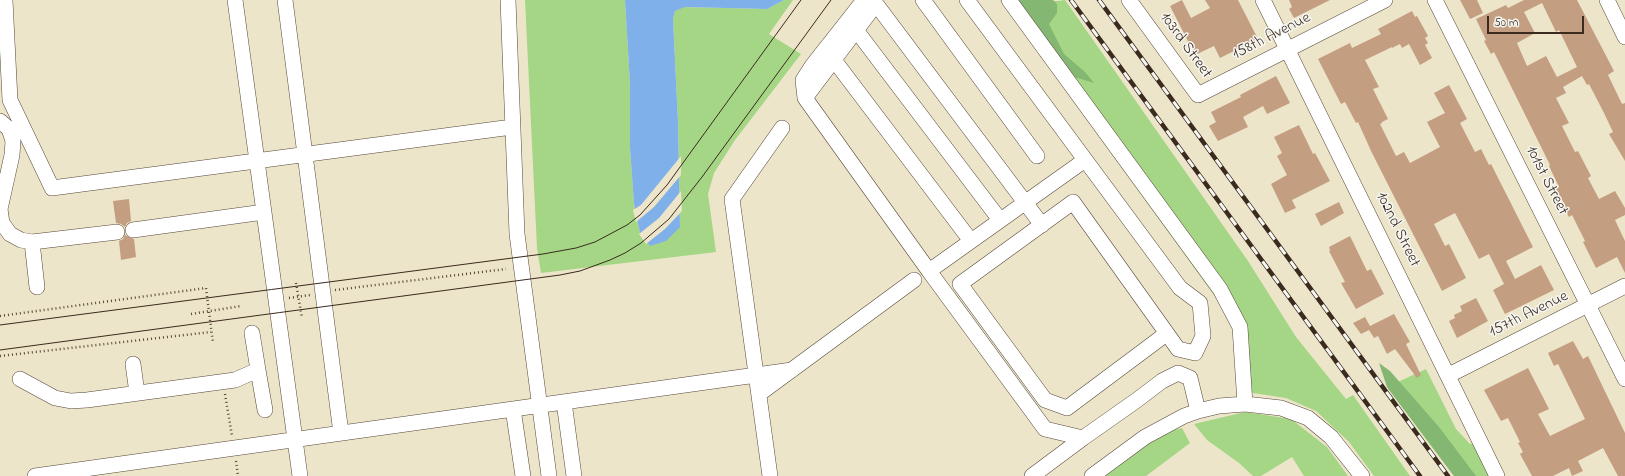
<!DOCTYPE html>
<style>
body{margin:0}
#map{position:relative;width:1625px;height:476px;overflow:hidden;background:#ede5c9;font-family:"Indie Flower",sans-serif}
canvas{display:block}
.scale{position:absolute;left:1487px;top:16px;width:97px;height:18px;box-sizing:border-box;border:2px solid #3b2a1e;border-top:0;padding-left:5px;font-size:12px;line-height:14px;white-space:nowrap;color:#3b2a1e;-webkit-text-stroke:3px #f6f6f2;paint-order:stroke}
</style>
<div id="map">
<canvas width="1625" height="476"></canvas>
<div class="scale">50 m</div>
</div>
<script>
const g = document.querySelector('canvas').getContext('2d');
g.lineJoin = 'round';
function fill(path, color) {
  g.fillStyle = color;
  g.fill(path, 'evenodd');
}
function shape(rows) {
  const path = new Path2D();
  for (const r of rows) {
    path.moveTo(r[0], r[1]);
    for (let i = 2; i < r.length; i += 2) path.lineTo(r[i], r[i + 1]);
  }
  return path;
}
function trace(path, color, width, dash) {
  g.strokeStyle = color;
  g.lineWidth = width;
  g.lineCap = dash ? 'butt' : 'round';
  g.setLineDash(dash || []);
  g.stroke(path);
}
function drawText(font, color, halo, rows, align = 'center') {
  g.font = font + ' "Indie Flower",sans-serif';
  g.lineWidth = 3;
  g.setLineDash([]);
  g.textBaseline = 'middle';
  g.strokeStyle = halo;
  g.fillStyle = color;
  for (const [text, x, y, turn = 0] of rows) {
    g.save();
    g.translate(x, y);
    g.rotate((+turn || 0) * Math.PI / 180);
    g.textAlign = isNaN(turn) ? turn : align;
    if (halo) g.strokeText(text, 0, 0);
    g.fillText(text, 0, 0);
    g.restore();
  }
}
fill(shape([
 [525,0,625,0,630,84,630,148,634,204,640,233,680,227,678,122,673,19,675,11,684,7,767,9,784,0,793,0,769,34,801,54,735,140,714,173,708,194,716,252,541,273,537,248],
 [1000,0,1058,1,1065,0,1248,261,1296,337,1346,399,1353,395,1410,476,1374,476,1349,442,1316,411,1286,398,1253,393,1251,391,1248,335,1241,315,1225,291,1216,298],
 [1426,369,1456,429,1470,444,1474,443,1493,476,1454,476,1387,387],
 [1245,412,1291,419,1327,447,1348,476,1304,476,1292,457,1261,476,1253,476,1239,463,1207,440,1194,424],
 [1182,428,1190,443,1146,476,1104,476,1151,442,1170,431]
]), '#a4d685');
fill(shape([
 [1007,0,1053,0,1057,4,1057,13,1049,24,1064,54,1085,72,1094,83,1068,75],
 [1379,363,1390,371,1439,427,1476,476,1454,476,1387,387]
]), '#83b772');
fill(shape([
 [625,0,784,0,767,9,685,7,675,11,673,19,678,122,680,227,666,241,650,246,640,233,634,204,630,148,630,84]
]), '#7fb0ea');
fill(shape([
 [681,156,681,175,654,207,636,222,633,210,641,205],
 [681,191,682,211,665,229,646,244,639,234,659,218]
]), '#ede5c9');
fill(shape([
 [1182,0,1191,18,1210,8,1205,0,1238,0,1258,39,1220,58,1214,46,1195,55,1170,6],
 [1289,0,1330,0,1294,18,1289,9,1292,7],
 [1460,0,1477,0,1483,13,1470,19],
 [1524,0,1577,0,1614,71,1608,75,1622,104,1625,103,1625,161,1609,134,1613,132,1604,113,1589,84,1587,85,1582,76,1563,87,1566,93,1556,98,1569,123,1562,126,1575,152,1578,151,1591,176,1588,178,1599,199,1615,191,1625,208,1625,215,1615,220,1625,241,1625,273,1617,257,1596,268,1583,242,1585,241,1572,215,1569,217,1564,208,1566,207,1556,189,1559,187,1549,166,1550,165,1494,52,1491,54,1484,41,1486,40,1476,19,1506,5,1508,8],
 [1542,3,1556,32,1559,30,1561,34,1577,67,1557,77,1546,56,1527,66,1517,43,1535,33,1524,12],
 [1412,11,1415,17,1417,16,1428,36,1425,38,1428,43,1425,45,1432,58,1420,65,1409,44,1402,48,1400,44,1392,48,1392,47,1365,60,1379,87,1373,89,1388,119,1382,122,1382,123,1380,124,1396,156,1404,152,1410,163,1440,147,1427,122,1445,113,1434,93,1449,85,1467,119,1460,123,1475,152,1481,149,1489,165,1491,164,1533,247,1506,261,1515,279,1541,265,1554,290,1505,314,1493,290,1504,284,1489,254,1479,259,1455,213,1434,224,1445,246,1449,244,1466,278,1442,291,1372,153,1358,122,1356,123,1345,102,1341,104,1318,59,1350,43,1352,48,1381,34,1378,29],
 [1276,76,1290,103,1267,114,1263,106,1243,117,1248,127,1218,141,1209,126,1216,122,1211,112,1241,97,1240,95],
 [1299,125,1313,154,1315,153,1330,181,1292,200,1296,208,1285,213,1271,184,1287,175,1277,156,1282,153,1274,137],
 [129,199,131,221,127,223,125,227,121,224,116,223,113,201],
 [1339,202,1344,213,1321,226,1315,214],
 [125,235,134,239,136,257,121,260,119,241,123,239],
 [1350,236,1367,271,1371,269,1384,294,1356,309,1341,283,1345,282,1329,251,1330,251,1329,247],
 [1476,298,1488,321,1457,338,1449,321,1455,318,1454,315,1462,311,1460,306],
 [1394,314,1410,342,1406,344,1421,375,1417,378,1395,349,1387,354,1378,336,1374,338,1369,330,1361,334,1353,323,1365,317,1370,326],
 [1573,341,1583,359,1588,356,1625,433,1625,476,1618,476,1603,448,1578,461,1583,471,1572,476,1569,468,1553,476,1532,476,1520,454,1523,452,1518,443,1520,442,1508,418,1501,421,1484,390,1528,368,1549,409,1538,414,1550,436,1585,419,1558,364,1554,366,1548,353]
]), '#c49e81');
const minor = shape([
 [5,0,10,100,52,188,512,127],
 [235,0,300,476],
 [285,0,341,433],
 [508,0,517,234,549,476],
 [864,0,812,66,803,80,805,98,929,271],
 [923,0,1037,156],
 [967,0,1180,288,1200,303,1203,336,1195,353,1178,349,1073,202,960,284,1045,400,1067,408,1166,334],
 [1009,0,1220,289,1240,327,1245,404],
 [1129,0,1198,95,1385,0],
 [1263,0,1497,476],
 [1435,0,1625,379],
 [1607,0,1625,37],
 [856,30,1000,220],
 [834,60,971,241],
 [805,98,876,4,1042,225],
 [0,121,9,129,13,141,12,155,0,209,2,223,10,234,21,240,32,242,117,232],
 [1085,160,929,271,1045,429,1083,438,1137,400,1162,381,1178,373,1190,378,1198,411],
 [133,230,264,212],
 [32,242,37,287],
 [133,364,137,393],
 [258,370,265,410],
 [1449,375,1625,286],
 [20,379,55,398,71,401,87,400,235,380,258,370,252,333],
 [759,394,914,280],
 [564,402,574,476],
 [513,409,523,476],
 [35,476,792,370],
 [770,476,732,199,782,128],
 [1032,476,1083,438],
 [1092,476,1145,437,1184,416,1198,411,1219,406,1245,404,1281,408,1308,418,1331,437,1362,476]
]);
trace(minor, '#564638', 16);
trace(shape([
 [296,283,302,318],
 [335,290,506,269],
 [289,298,310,295],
 [191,314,241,306],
 [0,316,206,288,213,343],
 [0,356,211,332],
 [225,394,232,436],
 [236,461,238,476]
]), '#564638', 2.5, [1, 3]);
trace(minor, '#fff', 15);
trace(shape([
 [0,325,543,254,576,248,595,242,627,225,640,215,667,185,801,0],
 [0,350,560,275,580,271,610,260,625,253,641,243,669,219,702,177,831,0]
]), '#3b2a1e', 1);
const rail = shape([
 [1071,0,1420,476],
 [1099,0,1448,476]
]);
trace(rail, '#3b2a1e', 4.5);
trace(rail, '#f6f6f2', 3, [9]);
drawText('16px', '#3b2a1e', '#f6f6f2', [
 ["158th Avenue",1272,37,-27],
 ["103rd Street",1185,46,54],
 ["101st Street",1546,181,63],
 ["102nd Street",1397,230,64],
 ["157th Avenue",1529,315,-26]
]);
</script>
